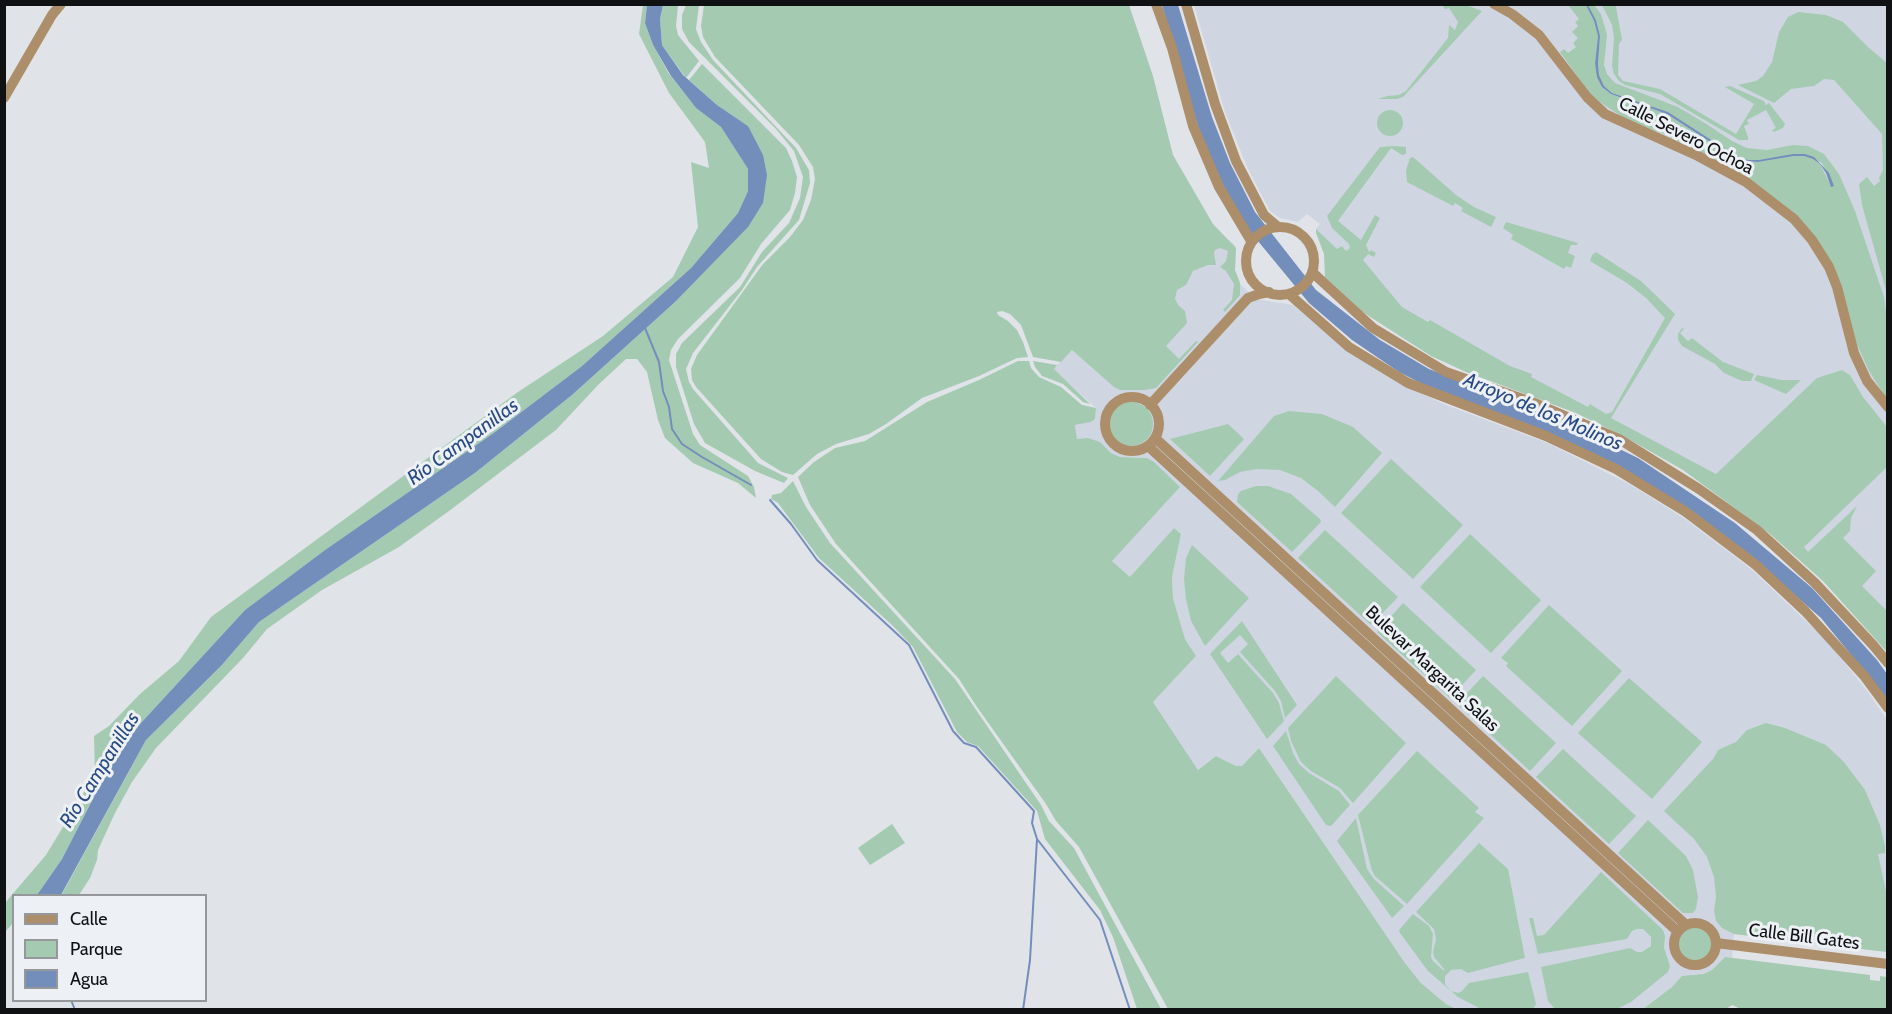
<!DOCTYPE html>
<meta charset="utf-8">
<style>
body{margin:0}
#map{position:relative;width:1892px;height:1014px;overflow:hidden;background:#e0e3e8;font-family:Cabin,sans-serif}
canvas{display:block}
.frame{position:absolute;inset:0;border:6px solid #101113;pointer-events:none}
.legend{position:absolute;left:12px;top:894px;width:195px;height:108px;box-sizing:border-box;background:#edf1f5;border:2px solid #95979b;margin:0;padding:8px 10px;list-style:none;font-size:18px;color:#101113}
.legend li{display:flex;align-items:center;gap:12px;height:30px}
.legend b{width:30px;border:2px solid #95979b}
</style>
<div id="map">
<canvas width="1892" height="1014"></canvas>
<div class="frame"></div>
<ul class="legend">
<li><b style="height:8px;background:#ac8e6b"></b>Calle</li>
<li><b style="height:16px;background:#a4cbb2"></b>Parque</li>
<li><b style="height:16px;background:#748ebb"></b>Agua</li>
</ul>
</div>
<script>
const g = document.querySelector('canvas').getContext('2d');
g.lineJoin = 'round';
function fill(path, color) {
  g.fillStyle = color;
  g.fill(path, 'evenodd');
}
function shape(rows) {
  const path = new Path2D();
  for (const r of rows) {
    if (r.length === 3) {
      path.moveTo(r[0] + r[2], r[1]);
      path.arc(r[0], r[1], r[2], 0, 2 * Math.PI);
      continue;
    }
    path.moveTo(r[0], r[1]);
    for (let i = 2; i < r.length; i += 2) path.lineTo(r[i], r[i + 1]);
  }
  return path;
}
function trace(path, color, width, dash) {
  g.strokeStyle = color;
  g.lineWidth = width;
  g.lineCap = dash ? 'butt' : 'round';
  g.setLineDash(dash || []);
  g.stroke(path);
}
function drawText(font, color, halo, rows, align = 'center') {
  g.font = font + ' Cabin,sans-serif';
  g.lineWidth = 6;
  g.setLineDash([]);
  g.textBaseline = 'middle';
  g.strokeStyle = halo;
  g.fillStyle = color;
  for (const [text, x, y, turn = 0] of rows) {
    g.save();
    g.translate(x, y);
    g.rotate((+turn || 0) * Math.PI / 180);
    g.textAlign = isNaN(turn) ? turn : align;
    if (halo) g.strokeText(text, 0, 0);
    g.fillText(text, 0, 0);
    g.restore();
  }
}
fill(shape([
 [1194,5,1887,5,1887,640,1761,510,1400,317,1342,246,1337,250,1316,229,1320,224,1307,214,1298,222,1280,218,1270,211,1247,167,1225,112],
 [1226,238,1234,244,1236,248,1235,270,1241,285,1256,299,1293,305,1327,334,1365,362,1409,388,1446,405,1550,444,1631,485,1685,519,1751,569,1827,641,1868,692,1887,720,1887,952,1734,934,1731,973,1672,987,1643,1009,1456,1010,1446,1004,1421,983,1405,963,1259,748,1242,766,1236,766,1216,756,1198,770,1153,702,1196,656,1185,639,1173,598,1172,577,1181,534,1174,528,1130,578,1112,561,1147,458,1120,457,1077,439,1075,425,1091,422,1095,419,1096,408,1053,369,1072,350,1122,345]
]), '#cfd6e1');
fill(shape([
 [643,5,647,5,645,23,653,45,669,74,696,108,721,127,748,169,748,191,738,213,691,268,582,366,495,432,325,550,245,610,140,724,116,754,62,859,37,895,14,896,13,923,5,932,5,903,46,855,95,774,94,736,109,726,140,694,179,661,211,617,518,392,603,336,673,277,698,227,691,162,709,168,705,142,669,93,639,34],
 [663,5,678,5,676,26,678,35,699,61,686,78,662,45,660,19],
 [686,5,699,5,696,29,701,42,713,60,796,148,809,170,810,183,799,220,757,267,742,290,693,353,686,369,689,382,693,389,758,463,788,478,784,483,755,471,705,443,694,424,676,367,676,354,682,343,740,287,762,252,789,223,800,198,803,177,794,151,776,129,689,42,682,29,682,15],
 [704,5,1129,5,1153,76,1173,155,1213,224,1236,248,1235,270,1240,283,1240,295,1225,312,1223,310,1232,300,1234,284,1226,271,1220,267,1226,261,1228,251,1220,248,1215,250,1214,253,1216,265,1208,265,1193,271,1186,285,1177,290,1175,299,1179,306,1185,311,1187,323,1166,346,1179,359,1196,341,1198,342,1156,388,1145,390,1120,390,1114,387,1072,350,1061,362,1033,357,1021,325,1010,314,1002,311,997,312,998,315,1008,321,1017,330,1023,342,1028,357,1017,358,979,376,922,398,886,424,869,434,836,444,817,454,793,475,782,472,761,459,696,387,692,380,691,369,697,355,763,264,790,237,803,220,811,200,815,179,813,167,799,145,715,57,703,37,701,26],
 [1442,5,1466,5,1482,11,1403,97,1397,99,1378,99,1387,96,1399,95,1406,91,1448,38,1449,25,1455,30,1458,22,1449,8,1445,9],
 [1568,5,1586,5,1594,21,1598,36,1595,63,1602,87,1611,94,1667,114,1732,156,1747,161,1758,162,1794,156,1804,156,1813,159,1820,164,1831,186,1834,186,1822,163,1805,154,1759,160,1748,160,1733,154,1668,112,1612,93,1604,86,1599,75,1598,64,1600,36,1596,20,1588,5,1594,5,1601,14,1607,35,1604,65,1607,74,1615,83,1678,107,1708,125,1732,141,1747,148,1767,150,1793,145,1808,146,1824,154,1839,174,1855,211,1884,297,1888,327,1887,399,1869,371,1855,340,1840,281,1804,223,1783,204,1713,158,1664,134,1627,120,1600,102,1588,91,1560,52,1564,49,1568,53,1576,47,1573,43,1578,38,1572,32,1578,26,1575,22,1579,19],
 [1602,5,1615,5,1616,7,1622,40,1619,44,1618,75,1623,81,1660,89,1736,134,1754,104,1725,87,1730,86,1764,101,1766,105,1769,103,1785,124,1783,128,1774,132,1772,130,1776,128,1766,110,1747,120,1749,124,1744,126,1748,137,1748,140,1739,140,1660,94,1625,85,1619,81,1614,74,1612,66,1614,38,1612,25],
 [1798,12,1826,15,1843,22,1868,47,1887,63,1887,294,1862,205,1859,184,1867,177,1874,186,1880,181,1879,178,1883,170,1882,134,1834,80,1824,79,1814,86,1791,89,1774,103,1738,85,1756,81,1763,76,1772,62,1779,32,1788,17],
 [702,64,786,148,792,161,797,177,795,193,790,210,761,244,740,278,678,339,671,350,669,360,693,434,700,445,748,476,754,487,756,498,738,483,693,463,665,438,658,420,647,372,637,359,626,359,599,384,556,430,449,511,399,547,322,590,267,629,243,658,156,748,132,782,115,813,98,850,97,860,90,878,79,895,61,896,146,740,221,666,259,622,475,473,572,395,674,303,763,203,748,126,717,105,689,80],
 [1390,123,13],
 [1395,146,1406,147,1406,154,1402,155,1391,148,1338,221,1361,240,1375,215,1380,218,1366,245,1369,252,1371,250,1376,253,1374,257,1368,254,1363,260,1402,307,1428,322,1430,320,1510,366,1532,374,1531,377,1588,407,1590,404,1606,414,1612,412,1665,318,1646,298,1627,283,1590,261,1592,255,1596,252,1641,281,1675,314,1611,418,1716,474,1817,378,1842,370,1850,375,1863,397,1887,427,1887,467,1804,547,1808,552,1857,506,1851,518,1850,531,1843,538,1876,571,1862,586,1887,611,1887,652,1823,581,1770,534,1683,470,1625,437,1576,413,1466,372,1431,356,1361,311,1325,277,1324,254,1316,233,1316,229,1337,249,1342,246,1346,251,1350,248,1349,244,1332,228,1327,216,1380,147],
 [1413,157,1456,195,1474,207,1496,217,1491,227,1461,211,1463,208,1455,203,1453,206,1407,182,1406,170,1410,158],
 [1506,222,1578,243,1577,245,1571,245,1568,253,1575,256,1571,268,1566,266,1564,269,1511,239,1513,235,1503,228],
 [1682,328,1684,329,1680,333,1688,341,1692,338,1723,362,1754,374,1751,381,1742,381,1724,373,1715,364,1682,346,1678,340,1678,334],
 [1018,361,1029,361,1031,368,1039,377,1061,387,1082,405,1096,408,1095,419,1091,422,1075,425,1077,439,1088,438,1100,442,1111,453,1120,457,1147,458,1154,462,1180,487,1112,561,1130,577,1174,528,1181,534,1172,577,1173,598,1185,639,1196,656,1153,702,1198,770,1216,756,1236,766,1242,766,1259,748,1405,963,1421,983,1446,1004,1456,1009,1168,1009,1079,847,1056,821,1046,804,977,707,959,679,836,544,810,505,798,477,814,462,835,448,865,441,927,402,979,380],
 [1033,361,1057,365,1054,369,1090,404,1083,402,1063,384,1042,376,1035,367],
 [1757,375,1782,380,1801,380,1786,394,1754,380],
 [1131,424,22],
 [1289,411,1322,414,1353,427,1382,453,1335,507,1318,491,1301,478,1280,470,1257,469,1240,472,1225,480,1218,481,1274,416],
 [1228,424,1244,439,1210,476,1170,439],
 [1391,459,1463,525,1413,579,1341,513],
 [793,481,806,507,830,543,955,679,1041,805,1049,821,1074,848,1161,1009,1137,1009,1113,937,1100,910,1045,839,1037,811,978,746,967,742,957,732,913,647,893,626,819,558,778,503,771,499,772,495,781,493],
 [1256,486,1268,486,1291,494,1320,519,1321,522,1292,552,1237,502,1238,494,1241,491],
 [1325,530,1398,597,1371,625,1298,558],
 [1470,534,1541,600,1491,653,1420,587],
 [1192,545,1249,598,1205,646,1191,621,1186,599,1184,579,1186,558],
 [1403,603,1476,670,1450,698,1377,632],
 [1549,605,1622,671,1572,726,1506,666,1508,663,1501,658],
 [1242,621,1297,705,1285,718,1281,701,1275,691,1240,652,1248,644,1240,635,1220,653,1228,663,1238,654,1273,693,1279,703,1284,721,1267,739,1210,654],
 [1336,676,1406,743,1353,803,1340,788,1311,771,1301,762,1291,741,1288,728],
 [1483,676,1556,743,1530,771,1457,704],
 [1629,678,1702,742,1652,799,1578,733],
 [1766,723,1785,728,1826,745,1844,762,1865,790,1880,825,1885,846,1885,853,1878,854,1887,896,1887,952,1734,934,1722,928,1716,921,1714,911,1716,897,1714,877,1707,857,1694,839,1664,811,1713,759,1718,750,1736,742,1747,730],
 [1286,731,1293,753,1299,764,1309,773,1339,791,1350,805,1331,826,1326,825,1273,746],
 [1563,749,1636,816,1609,844,1536,777],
 [1417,751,1479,808,1475,812,1484,818,1407,904,1375,876,1372,871,1358,815],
 [1356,818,1367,869,1374,879,1404,906,1392,918,1337,841],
 [1648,820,1686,856,1693,870,1698,897,1696,909,1693,913,1683,913,1618,853],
 [892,824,905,843,870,865,858,848],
 [1479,843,1508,869,1525,958,1468,973,1461,969,1451,970,1445,976,1445,984,1451,991,1458,993,1462,991,1469,983,1528,972,1536,1004,1533,1009,1481,1009,1458,997,1428,971,1400,933,1399,930,1413,914,1429,926,1433,934,1431,957,1433,961,1444,971,1444,969,1434,957,1433,952,1436,939,1434,929,1416,912],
 [1601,872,1663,930,1665,936,1664,948,1670,966,1668,972,1631,1002,1617,1009,1555,1009,1548,1001,1541,967,1630,948,1637,952,1642,952,1651,946,1651,937,1643,929,1637,929,1632,931,1627,939,1538,954,1529,918,1533,918,1537,936,1544,935],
 [1695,944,17],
 [1725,957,1870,975,1870,980,1880,981,1880,976,1887,977,1887,1009,1743,1010,1732,1005,1725,1010,1643,1009,1672,987,1682,976,1704,974,1712,970]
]), '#a4cbb2');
fill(shape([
 [647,5,663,5,660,19,662,45,683,75,717,105,748,126,763,155,767,175,763,203,748,227,674,303,572,395,475,473,259,622,221,666,146,740,61,895,37,895,62,859,116,754,140,724,245,610,325,550,495,432,582,366,691,268,738,213,748,191,748,169,721,127,696,108,671,76,653,45,645,23],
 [1162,5,1178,5,1212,117,1230,163,1255,212,1316,290,1380,340,1429,369,1562,421,1638,458,1735,523,1812,588,1877,660,1887,674,1887,699,1821,618,1748,554,1677,501,1432,389,1399,372,1352,340,1309,303,1239,218,1206,149,1189,99],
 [1586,5,1588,5,1596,20,1600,36,1598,64,1599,75,1604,86,1612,93,1668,112,1733,154,1748,160,1759,160,1793,154,1805,154,1814,157,1829,173,1834,186,1831,187,1826,173,1820,164,1813,159,1804,156,1794,156,1758,162,1747,161,1732,156,1667,114,1611,94,1602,87,1597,77,1595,63,1598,36,1594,21]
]), '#748ebb');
trace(shape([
 [645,328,659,362,663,391,669,407,672,429,682,444,702,457,751,485],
 [770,500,791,524,817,560,909,645,953,731,964,743,976,747,1034,811,1032,823,1037,839,1100,920,1130,1010],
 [71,1000,75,1010],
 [1023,1010,1030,960,1037,839]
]), '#748ebb', 2);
trace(shape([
 [1156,4,1172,48,1193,126,1219,187,1251,241],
 [1186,4,1215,104,1236,161,1264,215,1277,226],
 [1494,4,1512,14,1539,35,1587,97,1605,114,1698,156,1746,182,1794,219,1812,240,1829,267,1837,287,1854,353,1867,381,1888,407],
 [4,98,52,15,61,4],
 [1280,261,34],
 [1312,272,1373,328,1446,372,1537,404,1619,439,1699,489,1757,530,1815,583,1873,645,1888,663],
 [1289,294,1349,347,1408,383,1546,436,1616,469,1686,512,1756,565,1805,611,1865,677,1888,708],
 [1132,424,27],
 [1150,405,1248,298,1259,294,1269,292],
 [1155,438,1686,925],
 [1148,446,1677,931],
 [1695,944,21],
 [1716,943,1888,964]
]), '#ac8e6b', 10);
drawText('18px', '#101113', '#edf1f5', [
 ["Calle Severo Ochoa",1686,136,27],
 ["Bulevar Margarita Salas",1432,669,43],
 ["Calle Bill Gates",1804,937,7]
]);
drawText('italic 20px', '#2a4a84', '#edf1f5', [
 ["Arroyo de los Molinos",1543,412,23],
 ["Río Campanillas",463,442,-36],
 ["Río Campanillas",100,770,-58]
]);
</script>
